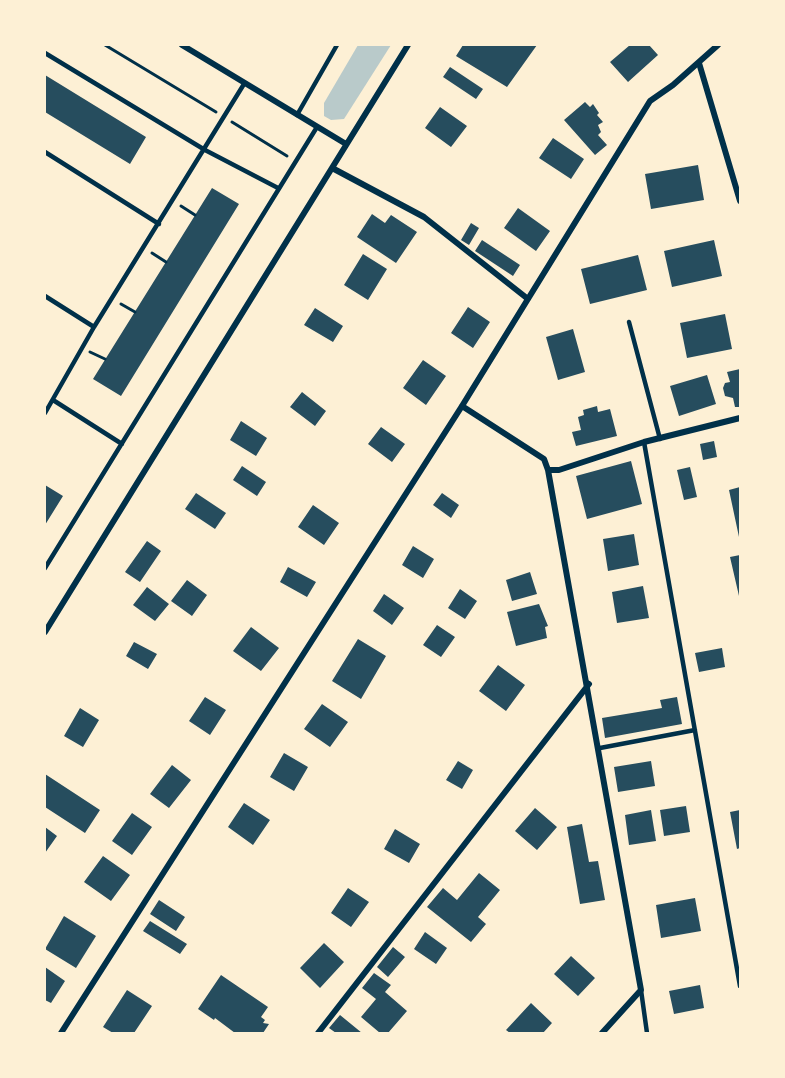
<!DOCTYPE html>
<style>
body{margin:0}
#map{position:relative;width:785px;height:1078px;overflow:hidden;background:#fdf0d5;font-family:"Golos Text",sans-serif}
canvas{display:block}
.frame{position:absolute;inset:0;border:46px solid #fdf0d5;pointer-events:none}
</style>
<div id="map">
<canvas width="785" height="1078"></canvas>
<div class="frame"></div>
</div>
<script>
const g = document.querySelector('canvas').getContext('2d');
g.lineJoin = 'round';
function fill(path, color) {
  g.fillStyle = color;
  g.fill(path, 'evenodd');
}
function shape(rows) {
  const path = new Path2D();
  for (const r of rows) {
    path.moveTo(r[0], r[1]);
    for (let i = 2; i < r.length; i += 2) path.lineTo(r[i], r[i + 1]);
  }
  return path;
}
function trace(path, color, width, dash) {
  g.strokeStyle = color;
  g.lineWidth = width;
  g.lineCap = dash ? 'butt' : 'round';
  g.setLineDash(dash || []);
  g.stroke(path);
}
fill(shape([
 [358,45,391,45,344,119,331,120,324,116,324,103]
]), '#b9caca');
fill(shape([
 [463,45,537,45,507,87,456,56],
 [630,45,649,45,658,55,628,82,610,62],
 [450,67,483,89,476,99,443,77],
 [45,75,146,137,130,164,45,112],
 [585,102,590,107,593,104,599,113,597,115,603,122,598,125,601,132,598,135,607,145,595,155,564,120],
 [440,107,467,126,451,147,425,128],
 [553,138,584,159,571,179,539,158],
 [698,165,704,200,651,209,645,174],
 [212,188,239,204,121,396,93,379],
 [518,208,550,231,536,251,504,228],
 [372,214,385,223,391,215,417,232,396,263,357,237],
 [471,223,479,228,469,245,461,240],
 [482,240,520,265,513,276,475,251],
 [714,240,722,276,672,287,664,251],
 [363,254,387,269,368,300,344,285],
 [638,255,647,290,590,304,581,269],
 [468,307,490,322,473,348,451,333],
 [315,308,343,326,333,342,304,325],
 [725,314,732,349,687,358,680,323],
 [573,329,585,372,558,380,546,337],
 [423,360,446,376,426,405,403,388],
 [740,369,740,407,735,407,733,398,725,396,723,388,725,383,730,382,727,372],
 [707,375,716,404,679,416,670,386],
 [302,392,326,411,315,426,290,407],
 [597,406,598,412,610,409,617,436,576,446,572,432,581,430,578,417,584,415,583,410],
 [241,421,267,438,256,456,230,440],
 [381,427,405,444,392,462,368,444],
 [714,441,717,457,703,460,700,444],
 [631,461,642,504,587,519,576,476],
 [242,466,266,482,257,496,233,480],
 [690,467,697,497,684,500,677,470],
 [45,485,63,496,45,525],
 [740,487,740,537,739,537,729,490],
 [196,493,226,513,215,529,185,509],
 [442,493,459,505,451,518,433,505],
 [313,505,339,523,324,545,298,527],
 [634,534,639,565,608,571,603,539],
 [147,541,161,551,140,582,125,572],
 [413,546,434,559,423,578,402,565],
 [740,555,740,596,739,596,730,557],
 [288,567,316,582,307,597,280,582],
 [530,572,537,594,512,601,506,580],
 [187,580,207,595,192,616,171,601],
 [643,586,649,618,617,623,612,592],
 [147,587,169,604,155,621,133,605],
 [460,589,477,601,465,619,448,608],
 [384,594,404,608,392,625,373,611],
 [539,604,548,626,545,627,547,638,516,646,507,612],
 [437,625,455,637,441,657,423,645],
 [251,627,279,648,261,671,233,651],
 [358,639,386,656,361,699,332,681],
 [134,642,157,654,148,669,126,656],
 [722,648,725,667,699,672,695,653],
 [498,665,525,685,506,711,479,691],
 [205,697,226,710,210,735,189,721],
 [677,697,682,724,605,738,602,718,662,708,660,700],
 [322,704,348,722,330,747,304,729],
 [80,708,99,720,83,747,64,736],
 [284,753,308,767,294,791,270,777],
 [458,761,473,770,462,789,446,780],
 [651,761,655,786,618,792,614,767],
 [172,765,191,780,169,808,150,794],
 [45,774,100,810,85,833,45,807],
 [244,803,270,820,253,845,228,827],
 [686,806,690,832,664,836,660,810],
 [535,808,557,827,537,850,515,831],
 [651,810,656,841,629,845,625,815],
 [740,810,740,848,737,849,730,812],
 [132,813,152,827,132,855,112,841],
 [582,824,589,862,598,861,605,900,580,904,567,827],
 [45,827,57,836,45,853],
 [395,829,420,844,409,863,384,849],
 [103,856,130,875,111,901,84,882],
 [479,873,500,890,478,917,486,924,471,942,427,907,443,888,457,900],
 [348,888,369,902,351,927,331,913],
 [695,898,701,931,661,938,656,905],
 [159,900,185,917,176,931,150,914],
 [64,916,96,936,76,968,45,949],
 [150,921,187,944,180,954,143,931],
 [425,932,447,948,436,964,414,949],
 [324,943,344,962,320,988,300,968],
 [393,947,405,957,388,977,377,967],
 [571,956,595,978,578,996,554,974],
 [45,967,65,981,51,1003,45,1000],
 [374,973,391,985,385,992,407,1011,388,1033,380,1033,361,1017,376,999,362,988],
 [221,975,268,1007,261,1017,265,1020,263,1023,269,1024,263,1033,235,1033,215,1018,214,1020,198,1009],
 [700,985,704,1008,674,1014,669,991],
 [127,990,152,1006,134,1033,113,1033,103,1027],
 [531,1003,552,1023,543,1033,510,1033,506,1030],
 [340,1015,362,1033,336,1033,329,1028]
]), '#264d5e');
trace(shape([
 [105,45,216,112],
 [232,122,287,156],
 [181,206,195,215],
 [152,253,166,262],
 [121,304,135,312],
 [90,352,105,359]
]), '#003049', 3);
trace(shape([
 [45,53,205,150,278,188],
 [297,115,337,45],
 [45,152,159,224],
 [45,296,94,327],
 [629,322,660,439],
 [53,400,122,444],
 [45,413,94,327,244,84],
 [644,442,740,986],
 [45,568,317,127],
 [600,748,695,730],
 [641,990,647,1033]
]), '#003049', 4.5);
trace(shape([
 [182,45,346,144],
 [699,63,740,201],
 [334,169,424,217,528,299],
 [462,406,544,459,548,470,641,990,602,1033],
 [548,470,559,470,644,442,740,418],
 [45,632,408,45],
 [61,1033,462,406,650,101,673,85,718,45],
 [318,1033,589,684]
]), '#003049', 6);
</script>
